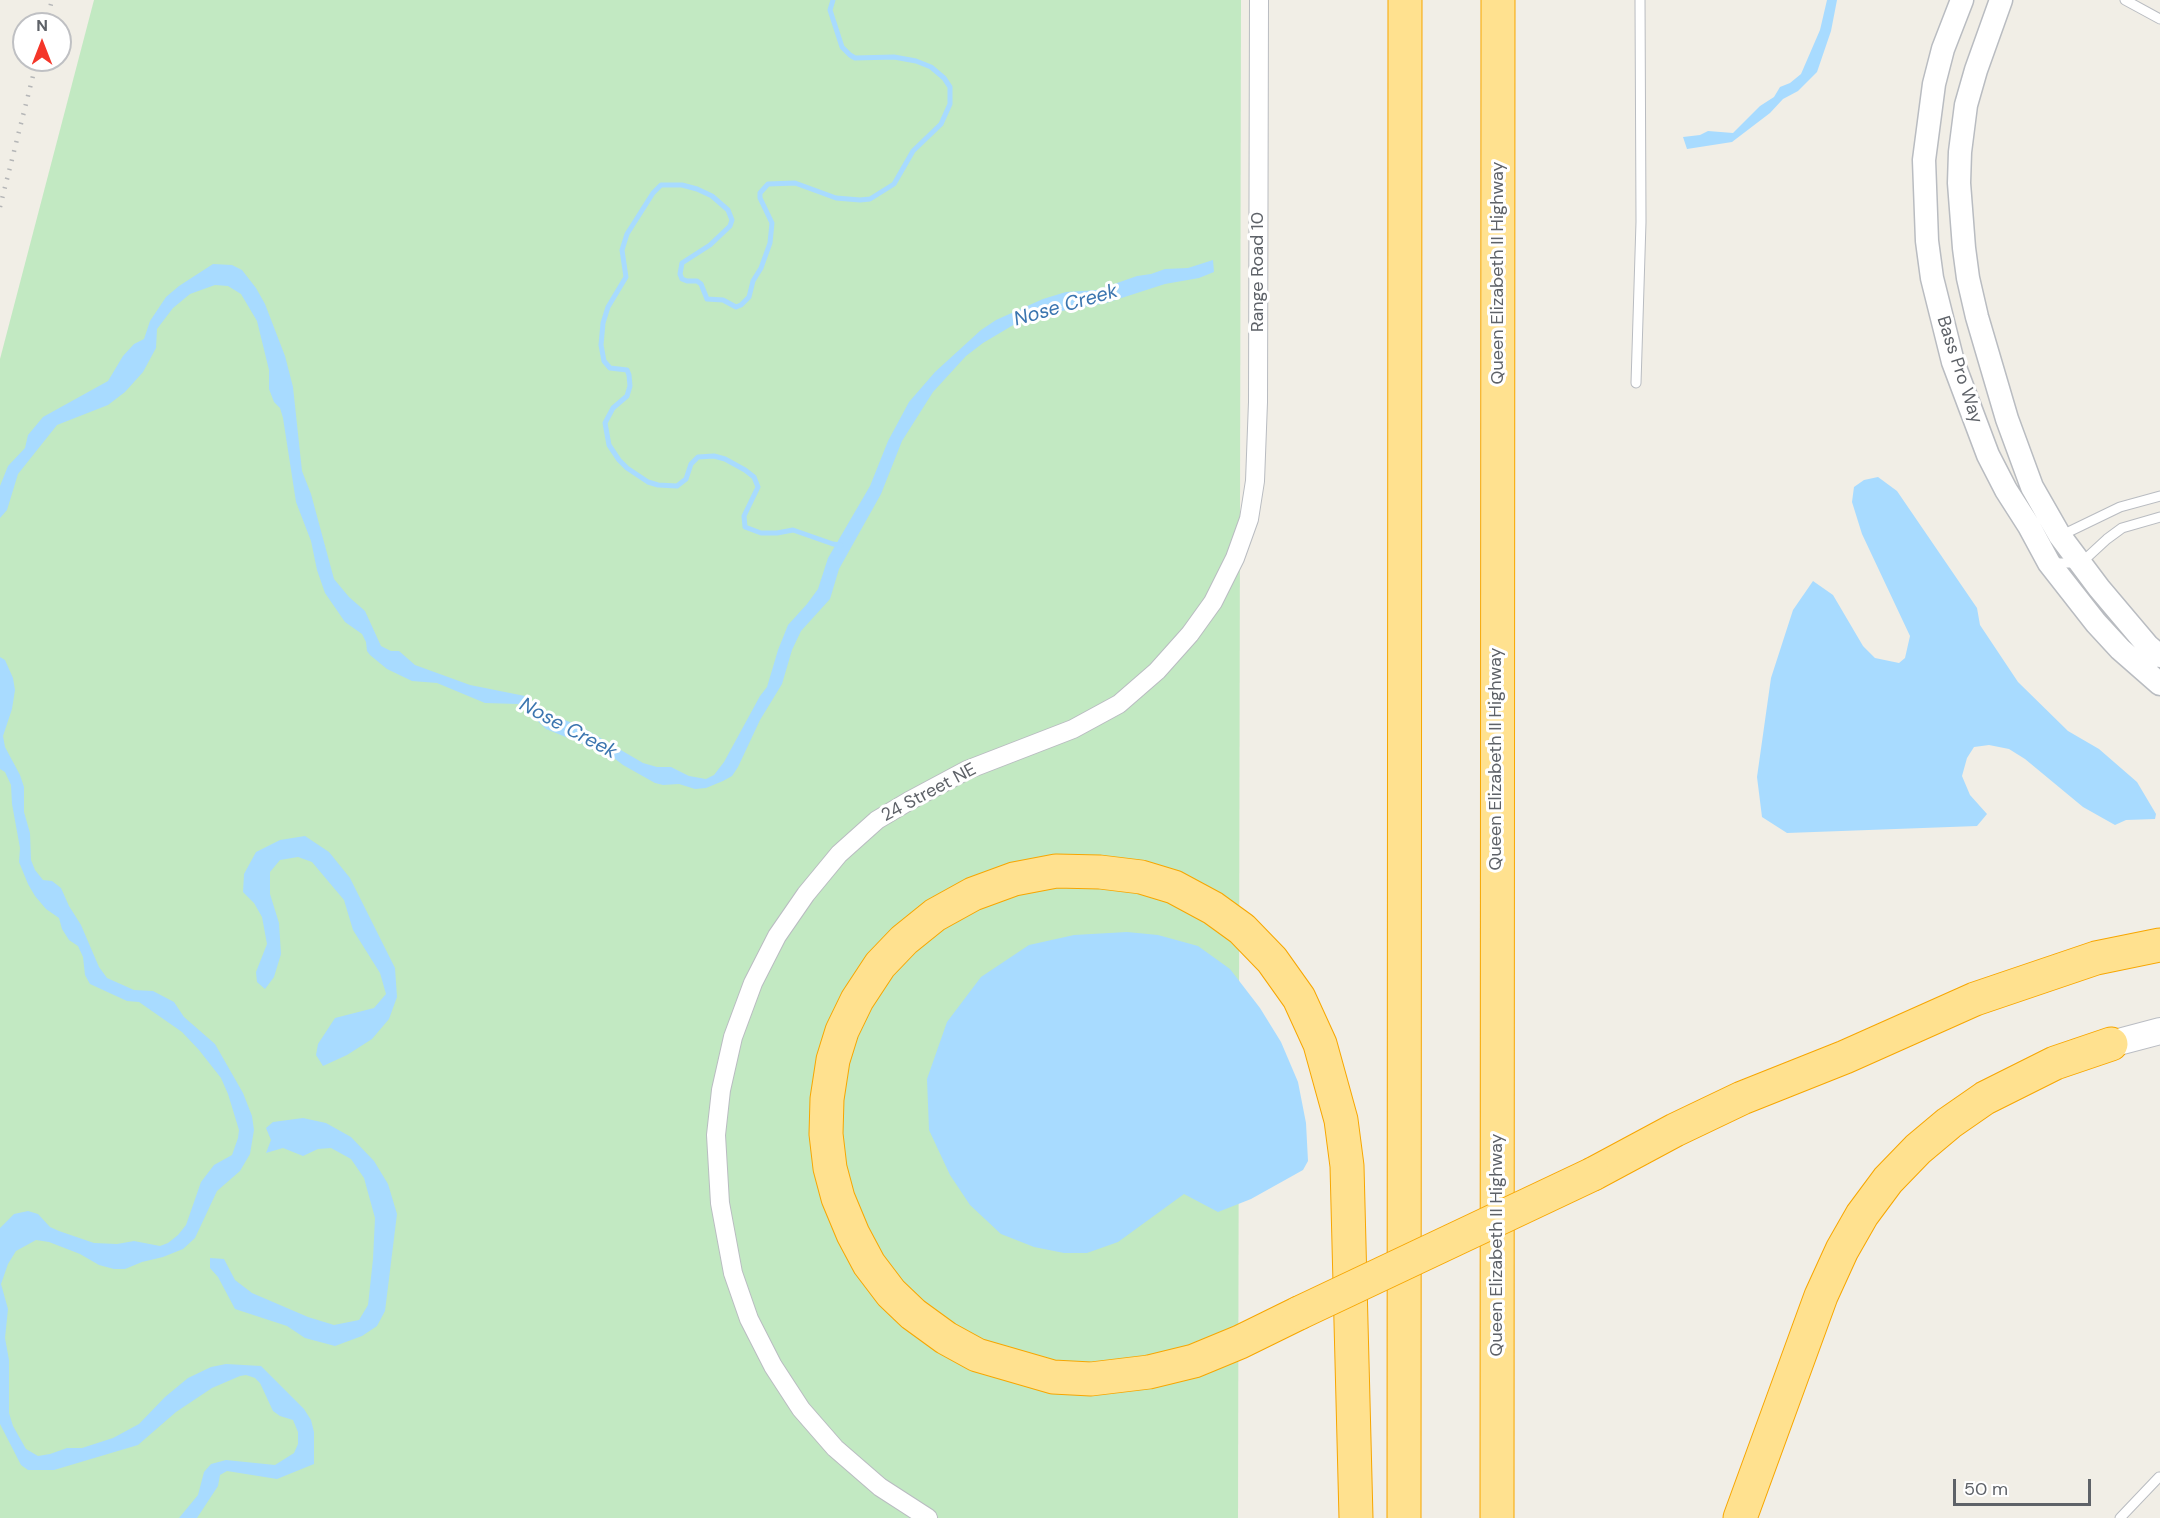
<!DOCTYPE html>
<style>
body{margin:0}
#map{position:relative;width:2160px;height:1518px;overflow:hidden;background:#f1eee6;font-family:"DM Sans",sans-serif}
canvas{display:block}
.north{position:absolute;left:12px;top:12px;width:60px;height:60px;box-sizing:border-box;background:#fff;border:2px solid #bfc0c3;border-radius:50%;rotate:0deg;font-size:16px;font-weight:700;line-height:24px;text-align:center;color:#5e6268}
.north::after{content:'';display:block;margin:auto;width:21px;height:27px;background:#f43629;clip-path:polygon(50% 0,100% 100%,50% 72%,0 100%)}
.scale{position:absolute;left:1953px;top:1479px;width:138px;height:27px;box-sizing:border-box;border:3px solid #5e6268;border-top:0;padding-left:8px;font-size:18px;line-height:21px;white-space:nowrap;color:#5e6268;-webkit-text-stroke:4px #fff;paint-order:stroke}
</style>
<div id="map">
<canvas width="2160" height="1518"></canvas>
<div class="north">N</div>
<div class="scale">50 m</div>
</div>
<script>
const g = document.querySelector('canvas').getContext('2d');
g.lineJoin = 'round';
function fill(path, color) {
  g.fillStyle = color;
  g.fill(path, 'evenodd');
}
function shape(rows) {
  const path = new Path2D();
  for (const r of rows) {
    path.moveTo(r[0], r[1]);
    for (let i = 2; i < r.length; i += 2) path.lineTo(r[i], r[i + 1]);
  }
  return path;
}
function trace(path, color, width, dash) {
  g.strokeStyle = color;
  g.lineWidth = width;
  g.lineCap = dash ? 'butt' : 'round';
  g.setLineDash(dash || []);
  g.stroke(path);
}
function drawText(font, color, halo, rows, align = 'center') {
  g.font = font + ' "DM Sans",sans-serif';
  g.lineWidth = 6;
  g.setLineDash([]);
  g.textBaseline = 'middle';
  g.strokeStyle = halo;
  g.fillStyle = color;
  for (const [text, x, y, turn = 0] of rows) {
    g.save();
    g.translate(x, y);
    g.rotate((+turn || 0) * Math.PI / 180);
    g.textAlign = isNaN(turn) ? turn : align;
    if (halo) g.strokeText(text, 0, 0);
    g.fillText(text, 0, 0);
    g.restore();
  }
}
fill(shape([
 [94,0,1241,0,1238,1518,0,1518,0,359]
]), '#c2e9c2');
fill(shape([
 [1827,0,1837,0,1831,31,1817,72,1798,91,1783,99,1770,113,1732,142,1687,149,1683,137,1700,135,1708,131,1733,133,1760,106,1774,97,1780,87,1790,83,1801,74,1820,30],
 [1213,260,1214,272,1199,278,1165,284,1106,303,1061,311,1015,324,983,343,966,356,933,392,902,441,881,494,839,569,830,599,801,631,792,650,782,684,760,720,738,767,732,776,723,781,706,788,695,789,679,784,663,785,655,783,623,765,610,755,546,729,524,708,518,704,485,703,437,683,412,681,387,669,370,655,367,651,366,642,362,634,345,622,325,593,317,570,311,541,296,502,283,418,280,408,274,402,269,389,269,370,257,321,241,294,228,286,215,285,201,290,190,294,173,308,157,329,156,348,143,372,125,392,108,405,57,425,18,474,7,510,0,518,0,486,8,466,25,448,28,435,43,417,108,381,123,356,134,344,144,339,150,321,166,297,179,286,213,264,232,265,242,270,256,288,265,304,285,356,293,387,302,471,311,494,334,579,349,597,365,611,381,646,391,651,399,651,415,665,470,685,525,696,547,713,580,726,643,763,657,767,671,767,689,776,706,779,714,775,724,762,760,696,767,687,778,650,788,625,807,604,818,589,828,558,870,486,888,441,909,402,935,372,981,330,996,320,1043,299,1066,292,1097,290,1137,276,1151,274,1165,269,1188,268],
 [1878,477,1897,491,1977,608,1980,625,2018,682,2068,731,2099,749,2137,782,2156,814,2155,819,2126,820,2115,825,2083,807,2025,759,2009,749,1989,745,1974,747,1967,758,1962,776,1970,795,1987,814,1977,826,1787,833,1762,817,1757,777,1771,678,1793,610,1813,581,1833,595,1863,646,1875,658,1899,663,1905,658,1910,636,1862,534,1852,502,1854,487,1864,480],
 [0,657,5,660,13,678,15,690,12,709,3,736,5,747,20,775,24,787,24,812,30,833,31,860,35,870,43,880,52,881,61,888,69,906,81,925,99,967,107,978,134,990,153,991,174,1002,184,1017,215,1044,243,1093,252,1116,254,1130,250,1154,240,1171,217,1191,195,1238,183,1249,163,1257,142,1262,125,1269,114,1269,99,1265,80,1254,49,1242,36,1240,16,1251,8,1264,1,1284,8,1309,5,1338,9,1360,9,1413,13,1426,26,1449,38,1456,50,1454,67,1448,82,1448,113,1438,139,1424,165,1397,188,1378,211,1367,226,1364,261,1366,304,1409,311,1420,314,1432,314,1464,277,1479,227,1471,220,1475,218,1486,197,1518,179,1518,198,1495,204,1472,211,1464,226,1460,275,1465,294,1453,298,1444,298,1432,293,1420,280,1416,273,1411,260,1383,255,1378,246,1375,240,1376,212,1388,176,1412,138,1445,54,1470,28,1470,21,1465,0,1424,0,1228,14,1214,28,1211,38,1214,50,1227,59,1231,94,1243,117,1244,134,1241,160,1246,168,1243,178,1235,186,1225,201,1182,214,1165,232,1155,238,1138,239,1130,228,1094,221,1078,199,1050,182,1032,139,1002,127,1001,90,984,85,975,83,957,78,946,69,940,62,929,59,918,46,909,35,896,28,884,19,862,20,848,12,804,11,785,5,772,0,769],
 [305,836,329,852,350,878,395,968,397,997,389,1019,372,1039,347,1055,323,1066,316,1055,318,1044,335,1018,374,1008,386,994,380,973,353,930,344,900,312,862,298,857,280,860,270,872,270,894,279,923,281,954,274,977,265,989,257,982,256,972,267,944,262,917,254,903,243,892,244,874,256,852,280,840],
 [1127,932,1158,935,1198,946,1230,969,1260,1008,1281,1042,1298,1082,1306,1123,1308,1161,1303,1170,1251,1199,1218,1212,1184,1194,1118,1242,1087,1253,1064,1253,1034,1247,1001,1234,970,1205,950,1175,929,1130,927,1079,947,1022,981,977,1029,945,1074,935],
 [303,1118,326,1123,351,1137,374,1161,388,1184,397,1214,385,1311,377,1326,362,1336,335,1346,305,1338,287,1326,235,1309,218,1277,210,1268,210,1258,224,1259,235,1280,252,1293,308,1317,334,1325,359,1320,368,1305,373,1259,375,1218,364,1178,351,1159,331,1148,318,1149,303,1156,283,1148,266,1153,271,1140,266,1128,273,1122]
]), '#a8dbff');
trace(shape([
 [833,0,830,10,842,47,850,55,855,58,894,57,916,61,931,67,944,78,950,87,950,104,941,124,913,151,894,184,870,199,860,200,836,198,795,183,768,184,760,193,760,198,772,223,770,243,761,268,753,281,749,297,741,305,736,307,723,300,707,299,701,284,697,281,687,281,682,279,680,274,682,263,710,245,730,226,732,220,728,210,712,196,697,189,682,185,661,185,653,193,627,234,622,250,626,277,608,307,603,323,601,345,604,361,610,368,627,370,629,375,630,386,627,396,613,408,605,423,609,445,619,460,627,468,648,482,658,485,677,486,686,479,691,464,698,457,714,456,725,459,745,470,754,477,758,487,744,516,745,527,761,533,777,533,793,530,833,544,841,545]
]), '#a8dbff', 5);
const service = shape([
 [2125,0,2160,19],
 [1636,383,1641,222,1640,0],
 [2060,536,2120,507,2160,496],
 [2052,563,2081,563,2107,539,2122,528,2160,517],
 [2120,1518,2159,1477]
]);
const minor = shape([
 [928,1518,880,1487,835,1448,801,1409,773,1366,749,1319,733,1273,720,1203,716,1135,721,1090,733,1037,753,983,777,936,806,894,839,854,877,820,909,801,967,770,1073,729,1119,704,1157,671,1190,634,1213,602,1235,558,1249,519,1255,481,1258,402,1259,0]
]);
const tertiary = shape([
 [1962,0,1943,49,1934,84,1924,160,1927,241,1932,278,1953,362,1988,455,2006,490,2029,526,2049,563,2096,623,2120,649,2160,684],
 [2001,0,1976,70,1966,105,1960,152,1959,183,1964,248,1968,278,1977,317,2007,419,2032,487,2060,536,2099,588,2148,646,2160,656]
]);
const secondary = shape([
 [2111,1044,2160,1031]
]);
const motorway = shape([
 [1593,1174,1675,1130,1742,1098,1845,1057,1975,999,2096,958,2160,945],
 [1299,1313,1240,1342,1194,1361,1149,1372,1091,1379,1053,1377,977,1355,946,1338,913,1314,891,1293,869,1264,853,1234,838,1198,830,1168,826,1134,827,1099,833,1060,842,1031,857,1000,880,965,904,940,935,915,973,894,1014,879,1056,871,1100,872,1141,877,1174,887,1213,908,1242,929,1272,960,1299,998,1320,1044,1341,1120,1347,1166,1356,1518],
 [1404,1518,1405,0],
 [1497,1518,1498,0],
 [1740,1518,1821,1296,1842,1250,1862,1215,1888,1180,1918,1149,1949,1123,1985,1098,2055,1063,2111,1044]
]);
trace(service, '#b9bcc1', 11);
trace(minor, '#b9bcc1', 20);
trace(tertiary, '#b9bcc1', 25);
trace(secondary, '#babdc3', 28);
trace(motorway, '#f7a600', 35);
trace(service, '#fff', 9);
trace(minor, '#fff', 18);
trace(tertiary, '#fff', 22);
trace(secondary, '#fff', 26);
trace(motorway, '#ffe18f', 33);
trace(shape([
 [46,24,52,0],
 [0,207,37,60]
]), '#b5b6b7', 4.5, [1.5, 8]);
const motorwayBridge = shape([
 [1299,1313,1593,1174]
]);
trace(motorwayBridge, '#f7a600', 35, []);
trace(motorwayBridge, '#ffe18f', 33);
drawText('18px', '#5e6268', '#fff', [
 ["Range Road 10",1258,272,-90],
 ["Queen Elizabeth II Highway",1498,273,-90],
 ["Bass Pro Way",1959,370,72],
 ["Queen Elizabeth II Highway",1496,759,-90],
 ["24 Street NE",929,793,-28],
 ["Queen Elizabeth II Highway",1497,1245,-90]
]);
drawText('italic 20px', '#3b75af', '#fff', [
 ["Nose Creek",1066,306,-16],
 ["Nose Creek",568,729,28]
]);
</script>
